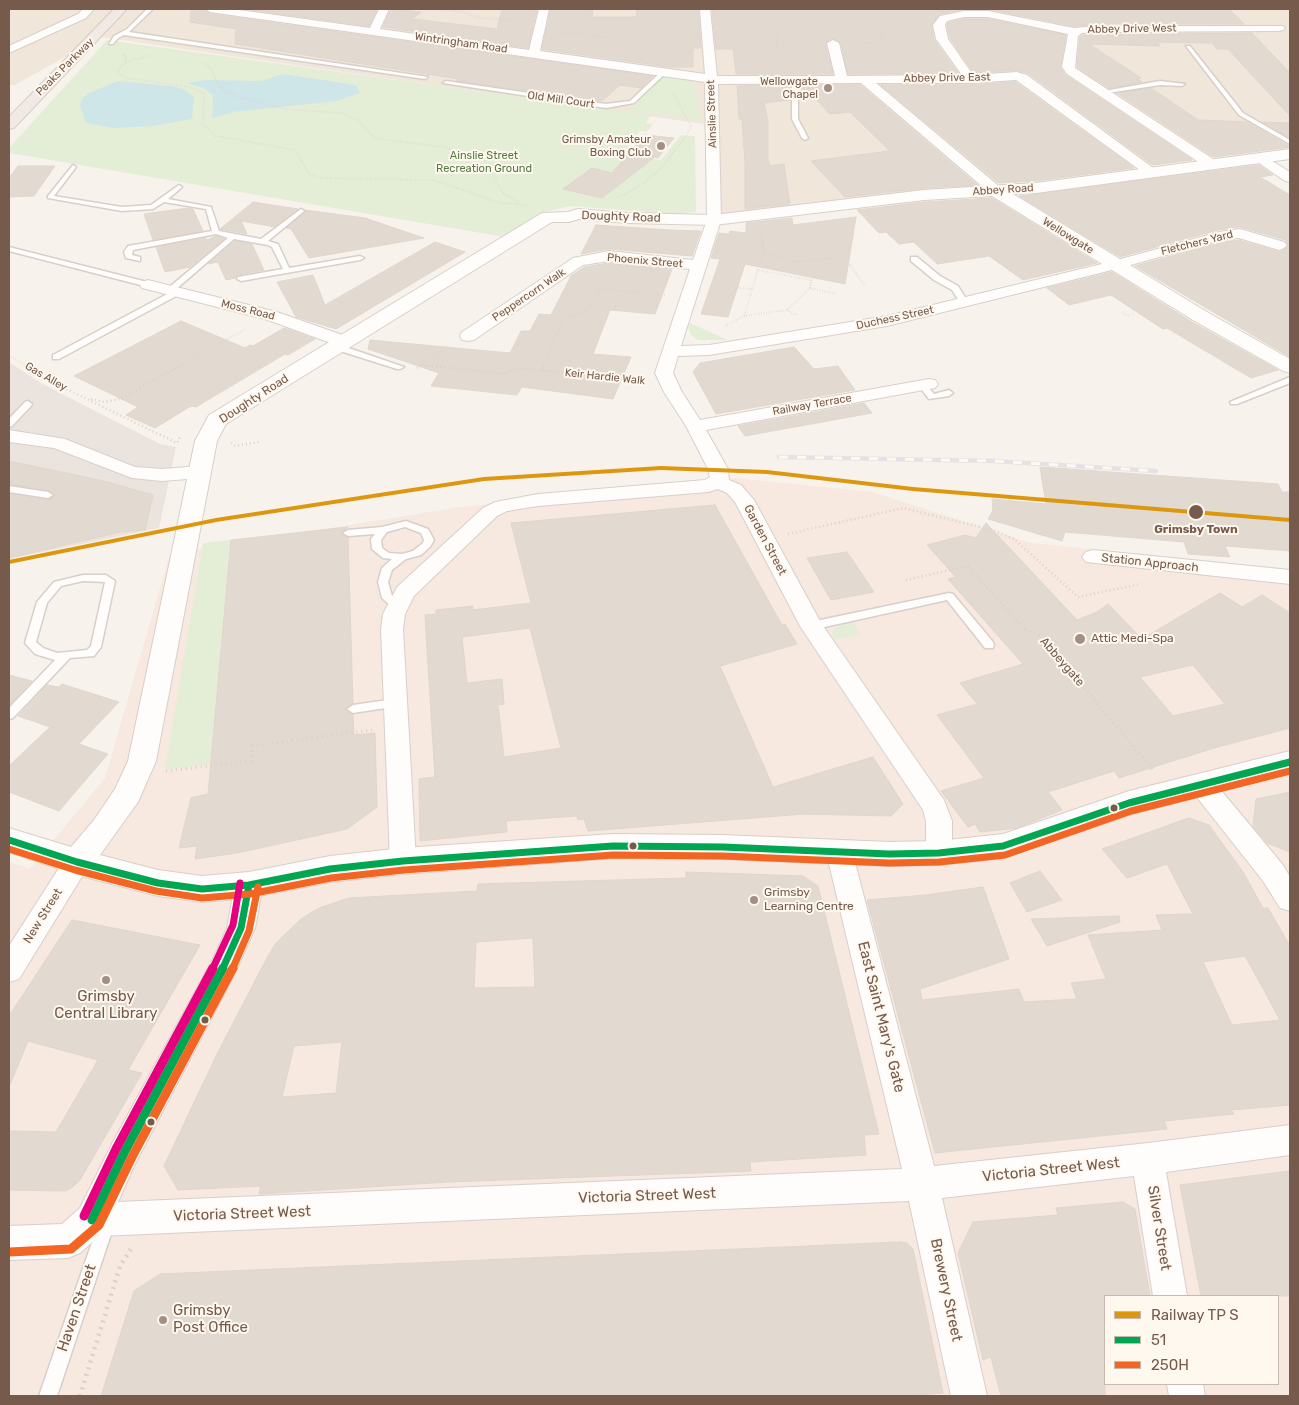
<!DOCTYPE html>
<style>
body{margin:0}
#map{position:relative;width:1299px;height:1405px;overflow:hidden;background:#f7f3ec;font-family:Rubik,sans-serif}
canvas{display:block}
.frame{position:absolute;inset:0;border:10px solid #765b4c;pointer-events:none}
.legend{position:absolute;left:1104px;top:1295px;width:175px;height:90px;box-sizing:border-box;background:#fff8ef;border:1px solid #c8b9ae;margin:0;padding:6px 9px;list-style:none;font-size:15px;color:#765b4c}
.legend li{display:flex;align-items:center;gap:10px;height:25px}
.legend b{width:25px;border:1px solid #c8b9ae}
</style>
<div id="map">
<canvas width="1299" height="1405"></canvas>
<div class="frame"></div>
<ul class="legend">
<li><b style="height:6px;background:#dd970f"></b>Railway TP S</li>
<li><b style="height:6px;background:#00a651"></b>51</li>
<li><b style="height:6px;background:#f26522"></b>250H</li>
</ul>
</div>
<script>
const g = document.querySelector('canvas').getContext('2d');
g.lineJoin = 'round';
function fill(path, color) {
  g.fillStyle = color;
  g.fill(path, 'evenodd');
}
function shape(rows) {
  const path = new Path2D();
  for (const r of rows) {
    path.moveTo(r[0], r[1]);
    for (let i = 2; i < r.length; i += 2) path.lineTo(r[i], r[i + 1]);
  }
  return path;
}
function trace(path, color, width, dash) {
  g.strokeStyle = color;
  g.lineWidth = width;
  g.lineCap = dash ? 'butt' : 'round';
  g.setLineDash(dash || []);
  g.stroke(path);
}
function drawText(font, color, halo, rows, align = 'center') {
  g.font = font + ' Rubik,sans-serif';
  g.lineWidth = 4;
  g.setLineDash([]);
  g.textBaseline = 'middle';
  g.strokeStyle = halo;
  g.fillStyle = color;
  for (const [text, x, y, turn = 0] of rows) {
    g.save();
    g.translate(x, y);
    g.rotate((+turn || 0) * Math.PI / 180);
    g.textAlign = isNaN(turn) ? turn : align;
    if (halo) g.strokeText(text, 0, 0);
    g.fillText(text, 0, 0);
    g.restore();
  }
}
fill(shape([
 [9,9,1290,9,1290,147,959,188,711,225,704,124,100,37,15,85,9,85]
]), '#f0e6da');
fill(shape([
 [734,478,872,492,1031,543,1290,569,1290,1396,9,1396,9,862,30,869,105,778,170,554,454,508],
 [1105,1296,1278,1296,1278,1384,1105,1384]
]), '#f7e8e0');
fill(shape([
 [9,362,41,383,101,414,160,444,176,447,159,528,9,559]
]), '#ebe3dd');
fill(shape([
 [107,40,651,115,646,123,653,124,647,132,640,131,622,155,661,160,681,135,695,136,696,212,671,214,570,206,540,213,505,237,9,153,9,148],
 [662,76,684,80,694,84,702,121,626,110],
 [690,323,728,340,698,340,691,335,688,328],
 [231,540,211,764,165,770,203,543],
 [853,622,860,634,836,639,832,633,834,630,839,626]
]), '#e4eed7');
fill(shape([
 [283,74,350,84,357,86,360,93,337,101,233,112,212,118,213,100,212,94,203,88,186,83,206,80,261,81],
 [118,81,172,86,183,89,194,97,192,119,153,126,114,128,86,123,80,105,82,99,89,93]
]), '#cee6e8');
const building = shape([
 [191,9,203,9,210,14,653,76,641,88,620,85,602,101,456,81,459,79,235,44,236,29,190,22,191,9],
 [244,9,377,9,369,26,244,9],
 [391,9,421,12,412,19,497,29,502,9,537,9,528,48,383,27,391,9],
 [551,9,593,9,592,17,636,17,637,9,698,9,701,48,693,48,693,67,670,67,542,49,551,9],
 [712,9,1229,9,1244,24,1099,24,1074,26,988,9,964,9,940,14,931,25,934,40,958,73,848,74,841,43,832,38,825,43,833,74,736,74,733,49,716,49,712,9],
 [964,19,988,19,1066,35,1060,67,1065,75,1192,160,1153,165,1028,73,1017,70,974,73,950,38,947,25,948,23,964,19],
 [1252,33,1290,73,1290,116,1228,49,1217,49,1212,43,1157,42,1160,46,1089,44,1141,78,1137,79,1142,82,1109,88,1077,67,1080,37,1083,35,1252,33],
 [1015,82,1134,168,1036,181,999,183,881,85,970,85,1015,82],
 [790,85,790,100,764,103,768,122,768,160,770,166,784,164,790,204,745,209,745,163,742,119,739,119,737,86,790,85],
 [800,85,860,85,977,185,924,188,845,197,811,161,890,151,850,112,830,114,815,98,800,99,800,85],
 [1151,88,1198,120,1247,122,1290,147,1214,157,1117,93,1151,88],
 [1263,122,1290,123,1290,138,1263,122],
 [645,135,674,138,658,158,655,157,602,198,563,189,592,168,612,173,645,135],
 [1259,165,1273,175,1260,177,1290,195,1290,357,1135,266,1220,242,1239,240,1280,252,1288,246,1285,240,1240,227,1218,230,1120,257,1019,196,1259,165],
 [18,166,55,166,34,196,9,197,9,178,18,166],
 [992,198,1097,263,1023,280,989,256,937,264,914,242,899,244,886,232,879,233,857,210,924,202,992,198],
 [253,202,298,209,275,227,241,221,247,234,220,229,253,202],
 [188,208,193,209,203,231,153,240,144,214,188,208],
 [305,210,365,218,424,238,309,258,291,229,286,228,304,213,305,210],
 [856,217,845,284,745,264,728,317,701,314,720,259,711,258,719,233,729,234,730,231,746,233,746,223,792,218,793,225,856,217],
 [596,225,670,230,701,231,692,256,609,249,581,254,596,225],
 [216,236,224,239,190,267,165,272,156,247,206,238,207,240,216,236],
 [235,241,252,244,264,270,238,275,235,278,226,280,218,262,208,264,235,241],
 [435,242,465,252,336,329,296,317,277,282,313,275,325,305,435,242],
 [609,263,672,269,655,314,610,310,593,354,631,357,613,399,522,387,517,395,431,386,439,373,368,349,370,340,510,353,521,331,530,331,539,314,551,315,571,276,584,267,609,263],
 [1112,272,1192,322,1278,370,1251,378,1167,328,1163,329,1111,295,1069,305,1047,288,1112,272],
 [181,321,245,348,250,345,253,346,284,328,315,339,288,355,285,354,196,407,191,406,155,428,126,415,138,407,74,376,181,321],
 [794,347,814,369,838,366,855,390,716,414,693,372,700,363,794,347],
 [864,403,872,413,745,436,738,426,864,403],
 [9,461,104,481,153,495,145,530,120,532,9,558,9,494,48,500,55,496,48,490,9,484,9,461],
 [1040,467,1278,484,1282,492,1290,492,1290,551,1225,546,1230,557,1188,554,1184,542,1065,532,1062,541,988,519,993,510,992,499,1046,504,1040,467],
 [715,505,782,625,785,624,797,644,720,666,773,787,873,757,903,804,891,816,804,814,588,831,584,819,578,820,577,816,506,821,507,832,420,841,419,779,435,777,425,615,436,614,436,610,473,606,473,610,531,603,511,523,715,505],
 [530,628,561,748,504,757,498,705,504,704,502,679,467,683,462,637,530,628],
 [986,523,1077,620,1097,612,1108,604,1142,639,1220,593,1242,607,1262,595,1290,613,1290,728,1214,748,1119,778,1114,771,1048,792,1062,810,1016,828,980,832,975,824,968,827,941,791,984,778,937,715,977,704,960,683,1023,664,948,579,956,577,927,545,965,535,976,538,986,523],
 [1193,665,1225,704,1173,716,1140,677,1193,665],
 [348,527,341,534,348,538,353,703,345,710,353,715,354,735,375,733,377,807,347,829,237,853,195,859,197,846,179,848,191,798,208,794,231,540,348,527],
 [847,552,874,592,831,600,807,558,847,552],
 [9,675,32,681,9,706,9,675],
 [62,684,119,702,79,744,108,754,59,811,9,792,9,766,50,727,18,716,47,685,59,687,62,684],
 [1290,792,1290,852,1267,843,1253,826,1256,799,1290,792],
 [1189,818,1209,825,1243,872,1263,908,1268,908,1290,946,1290,1105,1231,1110,1234,1114,1164,1121,1167,1129,935,1153,867,900,926,895,983,887,1009,959,920,989,922,1000,1019,989,1024,1002,1077,999,1071,983,1106,979,1088,935,1162,930,1156,915,1193,914,1167,864,1127,878,1102,849,1189,818],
 [1245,956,1265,992,1280,1020,1232,1025,1203,962,1245,956],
 [1040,871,1062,900,1027,912,1010,883,1040,871],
 [686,872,803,876,818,886,879,1134,864,1135,866,1155,750,1162,751,1171,448,1182,259,1194,261,1186,178,1190,164,1166,218,1052,268,956,276,943,301,919,319,908,349,898,477,891,478,884,686,878,686,872],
 [533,938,535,987,474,988,476,942,533,938],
 [342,1042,336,1093,282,1097,294,1046,342,1042],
 [1119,916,1120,922,1047,946,1031,919,1119,916],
 [72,920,200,945,128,1070,142,1073,80,1180,74,1186,66,1191,9,1190,9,1131,56,1132,98,1060,28,1041,9,1087,9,1016,72,920],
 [1290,1171,1290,1296,1201,1296,1180,1185,1290,1171],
 [1123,1202,1135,1209,1150,1296,1105,1296,1105,1396,1001,1396,991,1357,983,1360,958,1253,973,1222,1058,1215,1056,1208,1123,1202],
 [900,1242,907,1243,913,1249,943,1393,903,1396,101,1396,134,1291,160,1274,900,1242]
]);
fill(building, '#e2d9d1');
trace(building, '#e0d6ce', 1);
const lane = shape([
 [147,9,153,9,129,32,428,77,425,79,124,35,118,38,113,44,109,44,114,36,127,29,147,9],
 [1186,46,1190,46,1243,113,1290,140,1290,144,1239,115,1186,46],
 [662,71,667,72,634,103,606,108,443,83,446,81,606,104,630,101,662,71],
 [795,78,798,80,798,119,808,138,805,140,802,138,792,119,792,80,795,78],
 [1160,81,1185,84,1182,86,1160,85,1101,94,1098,92,1160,81],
 [73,165,76,167,54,196,122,207,151,205,179,185,182,187,181,188,168,199,211,207,219,231,261,239,301,209,304,211,303,212,268,241,278,244,289,268,360,256,364,258,360,260,241,281,237,279,238,277,283,269,272,247,268,245,234,239,174,291,180,290,180,294,59,359,53,359,53,355,171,292,166,290,228,238,216,234,133,250,132,255,140,257,140,261,126,258,124,252,128,246,212,231,206,209,164,202,153,209,122,211,48,198,48,196,73,165],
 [9,247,151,283,152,285,148,287,9,251,9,247],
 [911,257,917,257,940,276,958,286,968,302,967,304,961,304,952,290,934,280,911,261,911,257],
 [334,345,340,345,404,367,400,369,397,369,334,349,334,345],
 [1290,377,1290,383,1237,404,1231,404,1230,402,1290,377],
 [922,382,925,383,934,394,949,390,953,393,949,396,929,399,918,385,922,382],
 [28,401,32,404,31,406,12,426,9,427,9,419,25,402,28,401],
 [9,486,48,492,53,495,48,498,9,492,9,486],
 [406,521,428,529,434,540,430,547,421,555,406,559,392,570,388,582,392,596,402,606,397,609,393,608,382,598,378,582,382,568,392,559,383,558,372,549,371,539,375,534,348,536,343,533,348,530,382,527,406,521],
 [405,527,421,533,424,540,423,543,413,551,402,554,389,553,382,548,381,540,387,532,405,527],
 [83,575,106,575,115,581,101,647,94,656,70,658,13,718,9,719,9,708,55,660,35,654,25,643,37,602,54,582,83,575],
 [83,581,105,582,91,646,87,650,57,653,43,648,36,642,47,603,61,586,83,581],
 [949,593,953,594,993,642,994,645,993,648,985,648,947,600,811,630,806,626,811,622,949,593],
 [395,699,399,700,401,703,399,706,353,713,347,709,353,705,395,699],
 [107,1214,113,1216,115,1222,57,1396,39,1396,99,1222,101,1216,107,1214]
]);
const street = shape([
 [83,9,94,9,86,18,9,53,9,46,78,14,83,9],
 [205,9,232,9,370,28,379,9,389,9,380,29,529,50,539,9,549,9,540,51,705,74,700,9,710,9,717,76,835,76,827,43,833,40,839,43,847,76,962,75,936,39,933,25,940,16,964,11,988,11,1074,28,1099,26,1283,26,1285,28,1283,30,1279,31,1099,32,1082,33,1078,36,1075,68,1216,161,1218,164,1216,167,1211,168,1206,167,1067,74,1062,67,1068,34,988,17,964,17,947,21,945,25,948,39,973,75,1017,72,1027,75,1160,173,1158,176,1148,176,1016,80,970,83,876,83,1001,188,1003,191,1001,194,996,195,991,194,861,83,718,84,721,220,681,346,709,345,887,316,1110,262,1219,232,1240,229,1284,242,1287,245,1284,248,1279,250,1239,238,1220,240,1120,268,887,326,709,355,678,356,673,373,682,392,700,420,929,379,935,380,938,384,935,388,929,389,706,430,728,469,729,480,741,485,754,500,821,623,944,800,952,821,952,853,948,861,939,864,930,861,926,853,926,821,923,810,800,626,735,502,727,493,718,489,708,492,538,506,507,511,497,516,414,596,405,614,403,629,416,861,412,869,403,872,394,869,390,861,381,629,383,614,397,587,483,508,495,502,538,494,705,480,710,477,708,469,686,426,664,392,655,373,690,269,609,261,583,265,474,340,468,341,462,340,460,336,462,332,573,258,609,251,693,260,707,220,705,82,210,12,205,9],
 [1261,154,1290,172,1290,182,1285,181,1256,161,1254,158,1256,155,1261,154],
 [148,280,277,312,351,338,353,342,351,346,345,347,339,346,265,319,142,288,140,285,142,282,148,280],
 [9,430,65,439,135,467,162,469,200,466,207,468,210,472,207,476,200,478,162,481,132,478,54,448,9,442,9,430],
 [1093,550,1290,570,1290,584,1086,562,1082,557,1086,552,1093,550],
 [1201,774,1210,777,1283,865,1290,877,1290,911,1280,908,1263,881,1192,791,1188,784,1192,777,1201,774],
 [839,840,848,843,852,851,934,1166,1148,1143,1290,1125,1290,1155,1166,1172,1187,1296,1153,1296,1134,1176,942,1198,987,1396,951,1396,909,1201,99,1236,80,1253,68,1258,9,1260,9,1226,62,1224,80,1208,113,1142,213,959,227,928,235,885,239,877,249,874,259,877,263,885,255,928,234,975,135,1164,118,1202,902,1169,826,851,830,843,839,840],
 [77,851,86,854,90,862,86,870,19,979,9,982,9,946,68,854,77,851],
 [1167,1384,1203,1384,1205,1396,1169,1396,1167,1384]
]);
const secondary = shape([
 [1290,149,1290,159,1036,193,1013,194,1207,312,1290,359,1290,373,1283,371,1193,320,992,196,924,200,714,225,628,223,579,219,569,222,552,222,226,424,217,441,156,761,138,802,100,855,158,870,202,876,249,872,330,856,403,848,613,834,723,835,889,842,939,841,1003,834,1129,791,1290,751,1290,773,1132,814,1003,858,939,865,889,866,723,859,613,858,403,874,330,882,249,898,202,902,158,896,77,875,9,852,9,828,71,847,94,820,115,789,128,761,195,441,209,415,542,213,568,212,578,209,628,213,714,215,924,190,1036,183,1290,149]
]);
const highway = shape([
 [114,9,127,9,14,128,9,129,9,117,114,9]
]);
trace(lane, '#d7d0ca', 3);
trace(street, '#d7d0ca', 2);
trace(secondary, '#d7d0c8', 2);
trace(highway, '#d6cdc6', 2);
trace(shape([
 [435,9,464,12,475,17,521,22],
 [557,34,579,34,610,38],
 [776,34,777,47],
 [777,40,816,40],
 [854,43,885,43,880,30],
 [122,55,126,56,126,62,119,68,118,73,126,78,190,87,204,93,203,125,216,136,295,150,309,174,322,178,434,180,500,203,528,205],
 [126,62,152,55],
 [202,63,210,67,215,79,223,89,238,97,285,109,341,113,358,120,373,137,379,139,445,147,485,160,501,191,519,203],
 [617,197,626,194,645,182,661,168,687,135,691,126,672,92],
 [763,253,798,262,832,258,844,260,848,262,865,286],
 [811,280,818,273],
 [733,287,752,289],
 [810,288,836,294],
 [787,310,797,315],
 [1122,312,1127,316,1134,314],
 [744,316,787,310,810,288,811,280,757,270],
 [725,326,744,316,763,253,763,242,760,233],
 [9,355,27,366],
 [421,365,449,346],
 [179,366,246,329],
 [419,366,432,366],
 [543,366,564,317,576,316,592,306,600,289,666,295]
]), '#d8d1cc', 2, [0.5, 2]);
trace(shape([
 [25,365,48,380,177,443,180,437],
 [417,368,421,365,505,374,519,368,643,382],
 [541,370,543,365],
 [91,399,104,402,120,399,181,365],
 [231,443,235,446,259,442],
 [788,534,903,508,993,530,1014,539,1078,597,1141,584],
 [906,580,968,566,1023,628,1028,630]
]), '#d8d1cc', 2.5, [1, 3]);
trace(shape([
 [1025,629,1041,636,1153,770],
 [166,771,251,761,253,746,372,730]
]), '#d8d1cc', 3, [1, 4]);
trace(shape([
 [80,1396,120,1266,131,1249]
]), '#d8d1cc', 4.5, [2, 5]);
fill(lane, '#fefdfc');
fill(street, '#fefdfc');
fill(secondary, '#fefdfc');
fill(highway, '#f1e9e5');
const rail = shape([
 [779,457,994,461,1156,471]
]);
trace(rail, '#e5e2e5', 4.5);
trace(rail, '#fff8ef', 3, [9]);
trace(shape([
 [9,840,77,862,158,883,202,889,249,885,330,869,403,861,613,846,723,847,889,854,939,853,1003,846,1129,803,1290,762],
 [222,970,241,928,249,885]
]), '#00a651', 7);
trace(shape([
 [92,1220,124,1153,223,968]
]), '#00a651', 9);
trace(shape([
 [9,849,75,870,156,891,202,898,250,894,331,878,404,870,613,855,723,856,889,863,939,862,1005,855,1131,811,1290,771],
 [232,970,249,931,258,887]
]), '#f26522', 7);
trace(shape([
 [9,1252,71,1249,99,1225,132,1157,233,968]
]), '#f26522', 9);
trace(shape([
 [212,970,233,925,240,883]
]), '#e5007d', 7);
trace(shape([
 [84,1216,116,1149,213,968]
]), '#e5007d', 9);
fill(shape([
 [661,466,767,470,913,487,1290,518,1290,522,913,491,767,474,661,470,484,481,216,522,9,564,9,560,216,518,484,477,661,466]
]), '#dd970f');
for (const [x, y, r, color] of [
 [828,88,5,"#a39084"],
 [661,146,5,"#a39084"],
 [1196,512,8,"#765b4c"],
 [1080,639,6,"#a39084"],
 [1114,808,4.5,"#765b4c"],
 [633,846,4.5,"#765b4c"],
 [754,900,5,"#a39084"],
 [106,980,5,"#a39084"],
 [205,1020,4.5,"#765b4c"],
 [151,1122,4.5,"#765b4c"],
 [163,1320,5,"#a39084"]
]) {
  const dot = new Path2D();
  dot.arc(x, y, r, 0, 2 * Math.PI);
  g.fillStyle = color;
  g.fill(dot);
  trace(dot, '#fff8ef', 2);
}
drawText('11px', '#765b4c', '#fff8ef', [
 ["Abbey Drive West",1132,29,-1],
 ["Wintringham Road",461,43,8],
 ["Peaks Parkway",65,67,-45],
 ["Abbey Drive East",947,78,-1],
 ["Old Mill Court",561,100,8],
 ["Ainslie Street",712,114,-92],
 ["Abbey Road",1003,190,-4],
 ["Wellowgate",1068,236,32],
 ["Fletchers Yard",1197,243,-14],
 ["Phoenix Street",645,261,5],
 ["Peppercorn Walk",529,295,-34],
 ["Moss Road",248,310,14],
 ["Duchess Street",895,318,-12],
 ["Gas Alley",46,377,30],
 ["Keir Hardie Walk",605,377,6],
 ["Railway Terrace",812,405,-10]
]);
drawText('11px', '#765b4c', '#fff8ef', [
 ["Wellowgate",818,82],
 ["Chapel",818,95],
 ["Grimsby Amateur",651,140],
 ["Boxing Club",651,153]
], 'right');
drawText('11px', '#557b44', '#fff8ef', [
 ["Ainslie Street",484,156],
 ["Recreation Ground",484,169]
]);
drawText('12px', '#765b4c', '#fff8ef', [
 ["Doughty Road",621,217,2],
 ["Doughty Road",254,399,-33],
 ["Garden Street",765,540,62],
 ["Station Approach",1150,563,6],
 ["Abbeygate",1062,662,49],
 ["New Street",43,916,-58]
]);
drawText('bold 12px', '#765b4c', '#fff8ef', [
 ["Grimsby Town",1196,530]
]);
drawText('12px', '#765b4c', '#fff8ef', [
 ["Attic Medi-Spa",1091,639],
 ["Grimsby",764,893],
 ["Learning Centre",764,907]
], 'left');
drawText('15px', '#765b4c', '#fff8ef', [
 ["Grimsby",106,997],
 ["Central Library",106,1014],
 ["Grimsby",173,1311,"left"],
 ["Post Office",173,1328,"left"]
]);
drawText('15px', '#765b4c', '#fff8ef', [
 ["East Saint Mary's Gate",881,1017,76],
 ["Victoria Street West",1051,1170,-6],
 ["Victoria Street West",647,1196,-2],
 ["Victoria Street West",242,1214,-2],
 ["Silver Street",1159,1228,81],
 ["Brewery Street",946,1290,78],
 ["Haven Street",77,1308,-71]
]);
</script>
